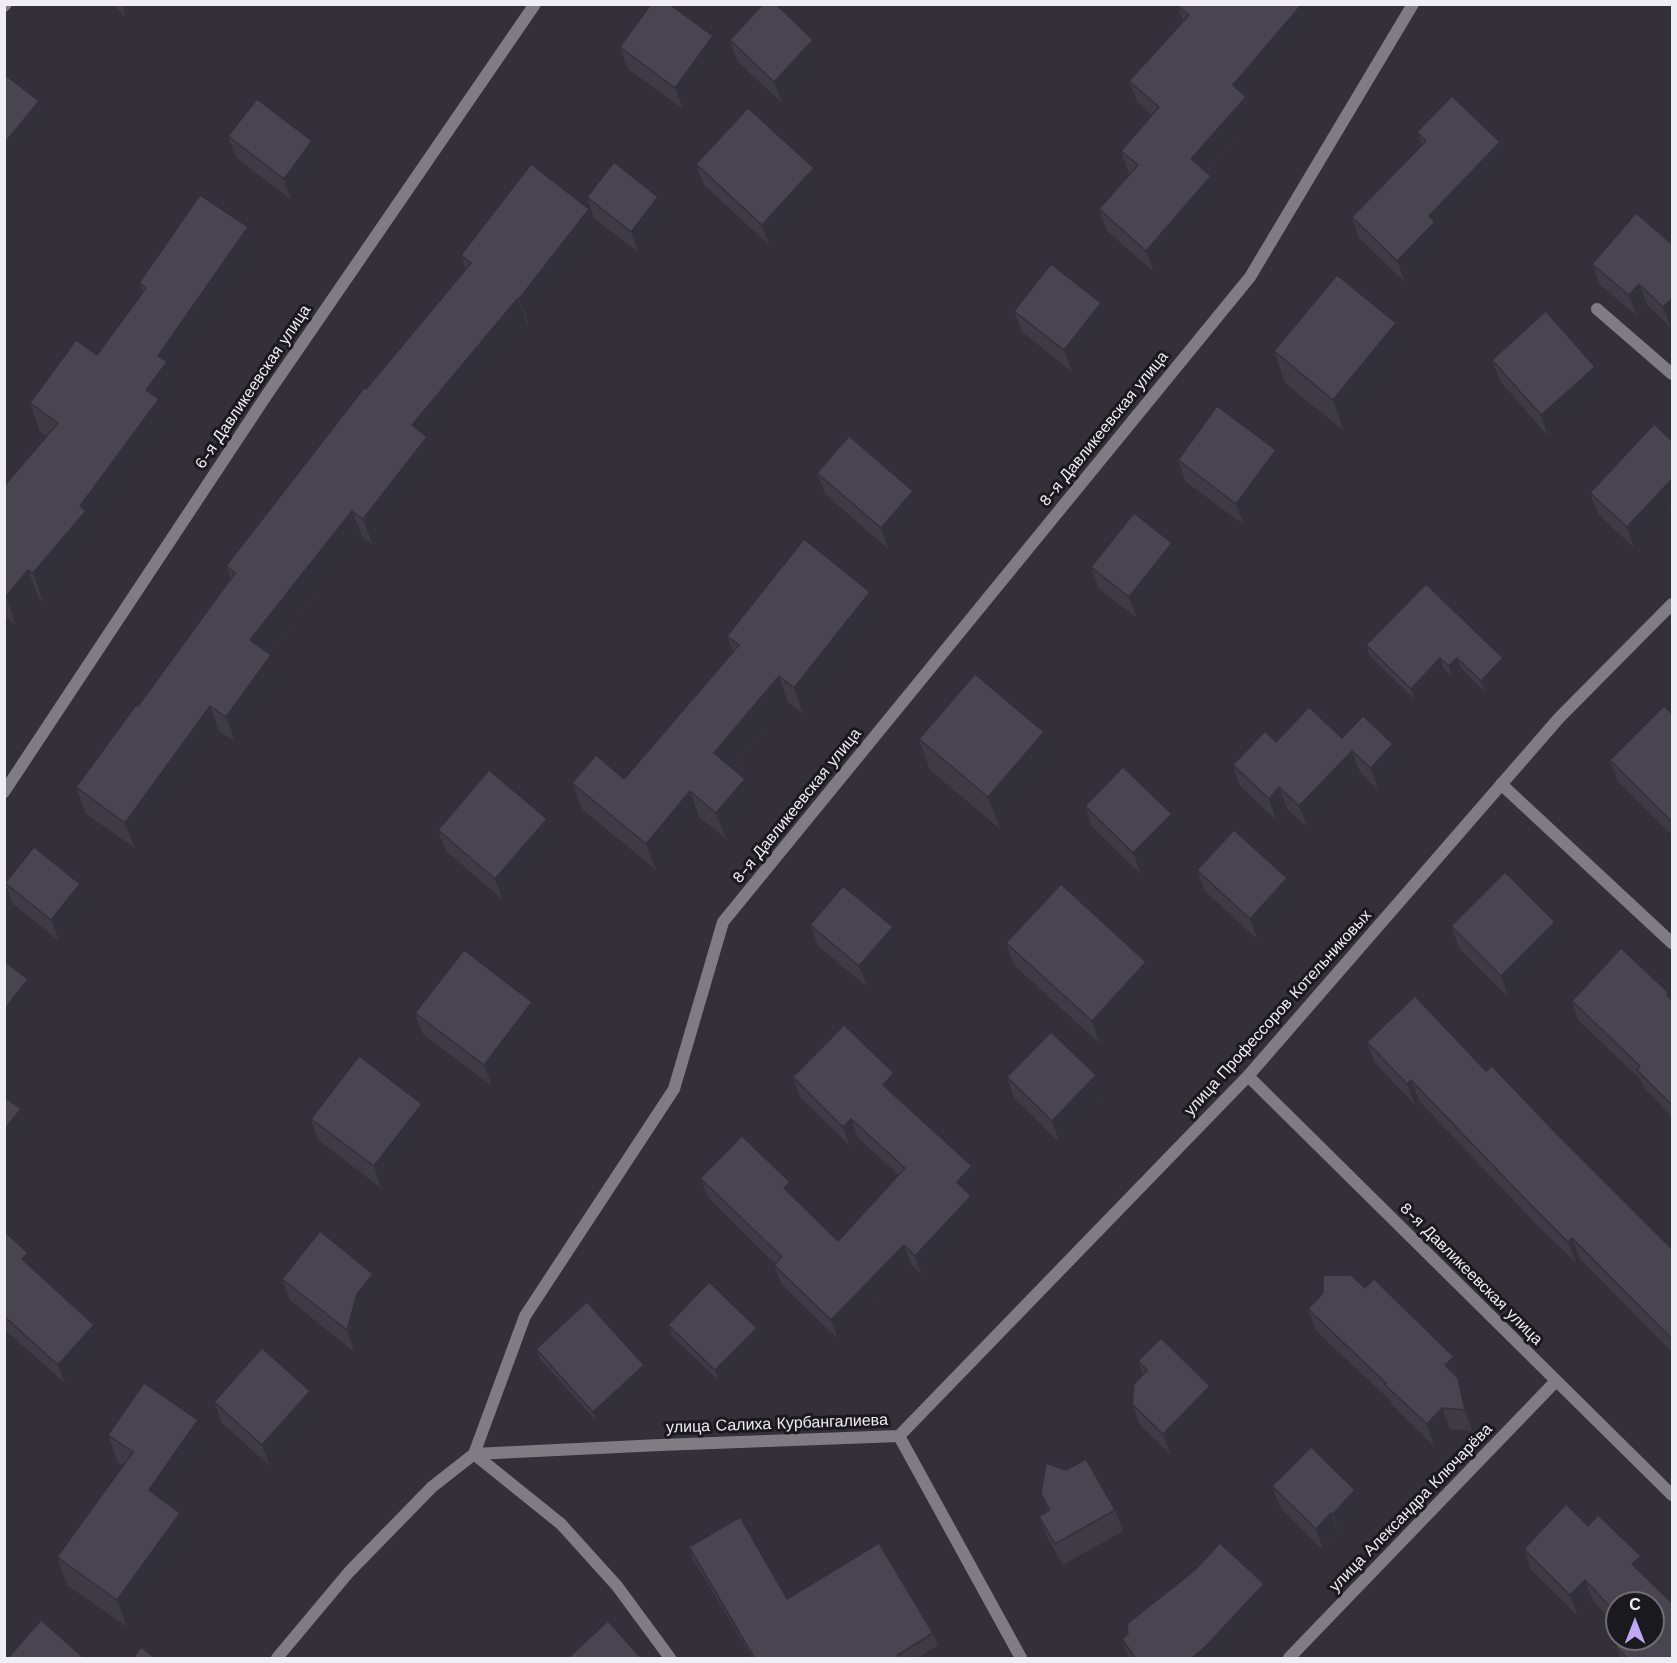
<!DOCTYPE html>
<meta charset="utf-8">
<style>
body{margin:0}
#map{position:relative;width:1677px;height:1663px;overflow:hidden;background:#33303a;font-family:"Work Sans",sans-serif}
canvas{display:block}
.frame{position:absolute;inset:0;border:6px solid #f0eef5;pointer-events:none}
.north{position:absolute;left:1605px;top:1591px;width:60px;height:60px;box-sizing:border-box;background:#1a191d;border:2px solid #706e73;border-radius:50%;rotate:0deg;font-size:16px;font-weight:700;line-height:24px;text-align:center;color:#f0eef5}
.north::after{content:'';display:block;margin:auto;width:21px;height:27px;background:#c0a8f4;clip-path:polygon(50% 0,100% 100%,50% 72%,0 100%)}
</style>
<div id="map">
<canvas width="1677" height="1663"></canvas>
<div class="frame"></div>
<div class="north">С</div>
</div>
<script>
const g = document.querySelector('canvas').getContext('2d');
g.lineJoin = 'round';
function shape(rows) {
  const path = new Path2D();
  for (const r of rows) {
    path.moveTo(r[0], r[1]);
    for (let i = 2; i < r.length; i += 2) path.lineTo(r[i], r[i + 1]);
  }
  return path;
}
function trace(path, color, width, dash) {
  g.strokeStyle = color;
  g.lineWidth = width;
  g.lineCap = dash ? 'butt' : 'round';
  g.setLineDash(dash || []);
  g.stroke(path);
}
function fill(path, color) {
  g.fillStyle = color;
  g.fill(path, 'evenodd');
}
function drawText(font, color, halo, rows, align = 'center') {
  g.font = font + ' "Work Sans",sans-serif';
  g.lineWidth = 6;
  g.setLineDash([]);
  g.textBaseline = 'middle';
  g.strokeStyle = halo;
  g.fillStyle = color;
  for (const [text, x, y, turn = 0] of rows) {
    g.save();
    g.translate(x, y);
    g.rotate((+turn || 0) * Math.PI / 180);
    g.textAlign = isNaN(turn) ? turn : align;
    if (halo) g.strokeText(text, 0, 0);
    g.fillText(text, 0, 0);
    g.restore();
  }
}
trace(shape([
 [1597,309,1672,374]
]), '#7f7d83', 12);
trace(shape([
 [4,6,6,4],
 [1501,784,1672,943],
 [4,792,266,396,535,4],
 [1248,1076,1672,1495],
 [899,1436,1248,1076,1559,718,1672,604],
 [474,1454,660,1445,899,1436,1021,1658],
 [474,1454,561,1524,617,1586,670,1658],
 [277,1658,349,1572,432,1487,474,1454,525,1316,674,1089,723,922,1250,277,1413,4],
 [1289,1658,1556,1381]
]), '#7f7d83', 12);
fill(shape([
 [112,4,137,4,126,17],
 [1178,6,1313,22,1247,99,1254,118,1206,172,1211,176,1219,197,1154,272,1107,231,1099,209,1130,173,1128,172,1121,151,1152,115,1137,102,1129,81,1183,21],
 [713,36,720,57,683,109,628,69,620,47],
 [730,40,821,61,782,103,737,61],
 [1417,132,1500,142,1508,164,1440,235,1443,243,1405,282,1359,238,1352,217,1422,145],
 [228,136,312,141,320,162,291,200,236,157],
 [696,164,814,168,822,190,770,246,704,185],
 [587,197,658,197,666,218,639,253,594,218],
 [598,234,529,324,527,323,429,441,437,463,373,545,362,536,269,653,280,680,235,742,219,731,135,848,85,813,76,787,138,706,231,579,226,566,366,389,466,269,461,255],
 [1672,244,1672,327,1671,328,1647,305,1637,316,1600,285,1592,264],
 [258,256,173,379,177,391,163,410,169,428,93,531,96,539,43,602,39,599,16,625,4,616,4,486,47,436,40,432,30,403,97,355,143,292,139,283],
 [1101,303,1109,324,1072,372,1022,332,1014,311],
 [1274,351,1407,354,1344,431,1285,383],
 [1492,360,1595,367,1603,388,1548,436,1500,381],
 [1654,424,1634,548,1598,514,1590,493],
 [1178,460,1284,471,1244,525,1185,481],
 [817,473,920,512,888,549,825,494],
 [1180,564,1137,618,1098,588,1091,567],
 [1426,584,1507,669,1485,692,1461,668,1452,677,1444,669,1415,700,1370,656,1366,645],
 [879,618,803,714,788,702,732,769,754,805,726,839,699,817,656,870,582,809,572,783,624,779,733,652,727,636],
 [1672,714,1672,835,1618,781,1610,760],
 [1044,732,1055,763,1000,829,930,770,919,739],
 [1342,738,1401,766,1378,790,1360,772,1307,827,1287,809,1276,820,1240,786,1233,765,1276,742],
 [1085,806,1179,835,1141,874,1092,827],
 [547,819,555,840,503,900,446,851,438,830],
 [1197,870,1287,878,1295,900,1258,940,1205,891],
 [5,883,80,884,88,905,59,941,13,904],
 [1555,922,1563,943,1508,997,1459,948,1451,926],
 [810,925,900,948,867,987,818,946],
 [1006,943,1146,962,1154,983,1099,1043,1014,965],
 [1671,999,1672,1000,1672,1117,1644,1088,1640,1079,1578,1020,1572,1001],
 [532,1002,540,1023,492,1086,423,1034,415,1013],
 [1367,1042,1486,1071,1555,1132,1672,1249,1672,1352,1580,1259,1576,1263,1537,1225,1419,1101,1415,1105,1375,1063],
 [1096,1075,1104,1096,1059,1142,1014,1098,1007,1077],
 [793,1077,901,1093,897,1097,972,1166,979,1186,970,1195,978,1215,922,1275,911,1264,838,1339,781,1284,774,1265,775,1264,708,1197,700,1178,796,1200,838,1241,899,1175,858,1138,850,1146,800,1097],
 [311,1119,429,1125,381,1188,318,1140],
 [4,1231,34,1271,94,1325,101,1344,65,1383,4,1329],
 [373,1274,381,1295,364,1315,354,1352,290,1300,282,1279],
 [1365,1288,1454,1357,1461,1378,1459,1380,1465,1399,1472,1431,1450,1429,1434,1446,1392,1405,1391,1401,1316,1331,1308,1309,1323,1293],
 [668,1325,761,1339,719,1381,672,1336],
 [536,1349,644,1365,648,1376,597,1422,540,1359],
 [1138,1361,1218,1407,1171,1455,1140,1425,1132,1404,1143,1374],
 [310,1391,318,1413,270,1466,222,1423,214,1402],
 [108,1435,208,1448,168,1504,180,1513,190,1541,127,1627,67,1585,57,1557,123,1466,118,1463],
 [1272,1486,1355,1490,1362,1511,1340,1536,1339,1534,1323,1550,1280,1507],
 [1041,1494,1115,1510,1123,1531,1063,1565,1047,1537,1039,1516,1048,1511],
 [1588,1526,1641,1556,1648,1577,1647,1578,1672,1659,1621,1659,1616,1647,1653,1639,1617,1603,1617,1627,1593,1601,1578,1616,1531,1570,1524,1549],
 [689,1547,787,1599,933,1633,938,1645,916,1659,753,1659,693,1559],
 [1272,1606,1221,1659,1129,1659,1122,1639]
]), '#3e3b45');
fill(shape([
 [122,4,137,4,126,17],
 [1302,4,1306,4,1313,22,1247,99,1254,118,1198,180,1191,159,1233,85],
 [1665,4,1672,4,1666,10],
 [713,36,720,57,683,109,675,88],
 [813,40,821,61,782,103,774,82],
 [39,101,46,122,5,175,4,144],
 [312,141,320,162,291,200,284,179],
 [1500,142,1508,164,1440,235,1443,243,1405,282,1397,261,1429,216],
 [814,168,822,190,770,246,762,225],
 [1211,176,1219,197,1154,272,1146,251],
 [658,197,666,218,639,253,631,232],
 [589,209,598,234,529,324,519,299],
 [248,227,258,256,173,379,177,391,163,410,169,428,93,531,96,539,43,602,33,573,80,506,158,356],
 [1639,284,1647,305,1637,316,1629,295],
 [518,298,527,323,429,441,437,463,373,545,363,519,412,425],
 [1672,299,1672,327,1671,328,1663,307],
 [1101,303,1109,324,1072,372,1064,350],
 [1396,323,1407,354,1344,431,1333,400],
 [1595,367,1603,388,1548,436,1541,415],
 [1276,450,1284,471,1244,525,1236,504],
 [1672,479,1672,508,1634,548,1627,527],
 [913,491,920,512,888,549,881,528],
 [352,511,362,536,259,665,250,640],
 [1172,543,1180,564,1137,618,1129,597],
 [28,570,39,599,16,625,6,597],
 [870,592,879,618,803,714,794,688],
 [271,655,280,680,235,742,226,717],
 [1440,658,1444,669,1415,700,1411,689],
 [1457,658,1461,668,1452,677,1449,666],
 [1503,658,1507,669,1485,692,1481,681],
 [779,676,788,702,723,779,714,753],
 [210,706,219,731,135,848,125,823],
 [1044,732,1055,763,1000,829,988,797],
 [1393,744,1401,766,1378,790,1371,768],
 [1352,751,1360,772,1307,827,1299,806],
 [745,779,754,805,726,839,716,813],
 [1279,787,1287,809,1276,820,1269,799],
 [690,791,699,817,656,870,646,844],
 [1172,814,1179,835,1141,874,1133,853],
 [547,819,555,840,503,900,495,879],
 [1287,878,1295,900,1258,940,1250,919],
 [80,884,88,905,59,941,51,920],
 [1555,922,1563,943,1508,997,1501,976],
 [893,927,900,948,867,987,859,966],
 [1146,962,1154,983,1099,1043,1092,1021],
 [28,979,35,997,4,1038,4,1010],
 [532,1002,540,1023,492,1086,484,1065],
 [894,1073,901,1093,890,1104,883,1085],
 [1096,1075,1104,1096,1059,1142,1052,1121],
 [1411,1080,1419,1101,1415,1105,1407,1084],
 [422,1104,429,1125,381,1188,374,1166],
 [21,1109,27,1128,6,1155,4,1151,4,1130],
 [851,1119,858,1138,850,1146,843,1127],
 [972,1166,979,1186,964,1201,957,1182],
 [790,1182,797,1201,784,1188],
 [971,1196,978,1215,922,1275,915,1256],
 [1572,1238,1580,1259,1576,1263,1568,1242],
 [904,1245,911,1264,838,1339,831,1320],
 [28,1253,35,1272,22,1259],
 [373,1274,381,1295,364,1315,354,1352,347,1330,357,1294],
 [94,1325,101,1344,65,1383,58,1365],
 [757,1328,761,1339,719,1381,715,1370],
 [1454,1357,1461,1378,1459,1380,1465,1399,1472,1431,1465,1410,1445,1365],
 [644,1365,648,1376,597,1422,593,1412],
 [1210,1386,1218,1407,1171,1455,1163,1434],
 [310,1391,318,1413,270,1466,262,1445],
 [1442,1408,1450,1429,1434,1446,1427,1424],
 [198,1420,208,1448,159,1518,149,1490],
 [1355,1490,1362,1511,1340,1536,1333,1514],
 [180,1513,190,1541,127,1627,117,1600],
 [1331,1513,1339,1534,1323,1550,1316,1529],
 [1641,1556,1648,1577,1640,1585,1632,1564],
 [1585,1580,1593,1601,1578,1616,1570,1595],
 [1264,1584,1272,1606,1221,1659,1191,1659]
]), '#323038');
const building = shape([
 [651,4,669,4,713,36,675,88,620,47,651,4],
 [763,4,776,4,813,40,774,82,730,40,763,4],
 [1179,4,1302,4,1233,85,1246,97,1191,159,1211,176,1146,251,1099,209,1138,165,1121,151,1159,107,1129,81,1189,15,1178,6,1179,4],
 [4,74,39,101,4,144,4,74],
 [1452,96,1500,142,1429,216,1435,222,1397,261,1352,217,1426,141,1417,132,1452,96],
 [257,99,312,141,284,179,228,136,257,99],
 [748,108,814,168,762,225,696,164,748,108],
 [614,162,658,197,631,232,587,197,614,162],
 [531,164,589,209,519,299,518,298,412,425,427,437,363,519,352,511,250,640,271,655,226,717,210,706,125,823,76,787,136,705,138,706,235,573,226,566,364,388,366,389,471,263,461,255,531,164],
 [200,195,248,227,158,356,167,362,146,390,159,399,80,506,86,511,33,573,28,570,6,597,4,596,4,486,58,423,30,403,76,340,97,355,146,288,139,283,200,195],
 [1636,213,1672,244,1672,299,1663,307,1639,284,1629,295,1592,264,1636,213],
 [1051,264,1101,303,1064,350,1014,311,1051,264],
 [1337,275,1396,323,1333,400,1274,351,1337,275],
 [1546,311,1595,367,1541,415,1492,360,1546,311],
 [1217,406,1276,450,1236,504,1178,460,1217,406],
 [1654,424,1672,441,1672,479,1627,527,1590,493,1654,424],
 [849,436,913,491,881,528,817,473,849,436],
 [1134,513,1172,543,1129,597,1091,567,1134,513],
 [804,539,870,592,794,688,779,676,714,753,745,779,716,813,690,791,646,844,572,783,596,755,624,779,739,645,727,636,804,539],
 [1426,584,1503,658,1481,681,1457,658,1449,666,1440,658,1411,689,1366,645,1426,584],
 [975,674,1044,732,988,797,919,739,975,674],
 [1664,706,1672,714,1672,822,1610,760,1664,706],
 [1309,707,1342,738,1363,716,1393,744,1371,768,1352,751,1299,806,1279,787,1269,799,1233,765,1265,731,1276,742,1309,707],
 [1123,767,1172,814,1133,853,1085,806,1123,767],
 [489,770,547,819,495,879,438,830,489,770],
 [1234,830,1287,878,1250,919,1197,870,1234,830],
 [34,847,80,884,51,920,5,883,34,847],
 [1505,872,1555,922,1501,976,1451,926,1505,872],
 [1061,884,1146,962,1092,1021,1006,943,1061,884],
 [843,886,893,927,859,966,810,925,843,886],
 [1621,948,1669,993,1667,995,1672,1000,1672,1105,1637,1070,1640,1066,1572,1001,1621,948],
 [464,950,532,1002,484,1065,415,1013,464,950],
 [4,961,28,979,4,1010,4,961],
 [1415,996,1486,1071,1492,1066,1555,1132,1672,1249,1672,1339,1572,1238,1568,1242,1529,1203,1411,1080,1407,1084,1367,1042,1415,996],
 [844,1025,894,1073,883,1085,972,1166,957,1182,971,1196,915,1256,904,1245,831,1320,774,1265,782,1257,700,1178,742,1136,790,1182,784,1188,838,1241,905,1168,851,1119,843,1127,793,1077,844,1025],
 [1051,1032,1096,1075,1052,1121,1007,1077,1051,1032],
 [359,1056,422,1104,374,1166,311,1119,359,1056],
 [4,1097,21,1109,4,1130,4,1097],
 [4,1231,28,1253,22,1259,94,1325,58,1365,4,1316,4,1231],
 [320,1231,373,1274,357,1294,347,1330,282,1279,320,1231],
 [1323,1275,1351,1275,1365,1288,1374,1279,1454,1357,1445,1365,1458,1378,1465,1410,1442,1408,1427,1424,1384,1384,1386,1383,1308,1309,1323,1293,1323,1275],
 [709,1282,757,1328,715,1370,668,1325,709,1282],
 [587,1302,644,1365,593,1412,536,1349,587,1302],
 [1161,1338,1210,1386,1163,1434,1132,1404,1134,1384,1147,1370,1138,1361,1161,1338],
 [262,1348,310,1391,262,1445,214,1402,262,1348],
 [144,1383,198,1420,149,1490,180,1513,117,1600,57,1557,133,1452,108,1435,144,1383],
 [1311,1447,1355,1490,1333,1514,1331,1513,1316,1529,1272,1486,1311,1447],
 [1086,1459,1115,1510,1055,1544,1039,1516,1050,1510,1041,1494,1046,1463,1066,1470,1086,1459],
 [1566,1504,1588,1526,1598,1515,1641,1556,1632,1564,1672,1603,1672,1659,1628,1659,1616,1647,1624,1639,1653,1639,1653,1603,1617,1603,1617,1614,1585,1580,1570,1595,1524,1549,1566,1504],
 [740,1517,787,1599,879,1543,933,1633,898,1655,900,1659,755,1659,689,1547,740,1517],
 [1220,1543,1264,1584,1206,1646,1191,1659,1136,1659,1122,1639,1128,1634,1127,1624,1195,1570,1220,1543],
 [41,1620,85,1659,7,1659,41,1620],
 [608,1621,642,1659,567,1659,608,1621],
 [141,1647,156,1659,132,1659,141,1647]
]);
fill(building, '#484550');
trace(building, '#323038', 1.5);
drawText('16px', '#f0eef5', '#1a191d', [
 ["6-я Давликеевская улица",253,387,-56],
 ["8-я Давликеевская улица",1104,429,-51],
 ["8-я Давликеевская улица",797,806,-51],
 ["улица Профессоров Котельниковых",1278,1013,-48],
 ["8-я Давликеевская улица",1471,1274,45],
 ["улица Салиха Курбангалиева",777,1424,-2],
 ["улица Александра Ключарёва",1411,1508,-46]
]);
</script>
